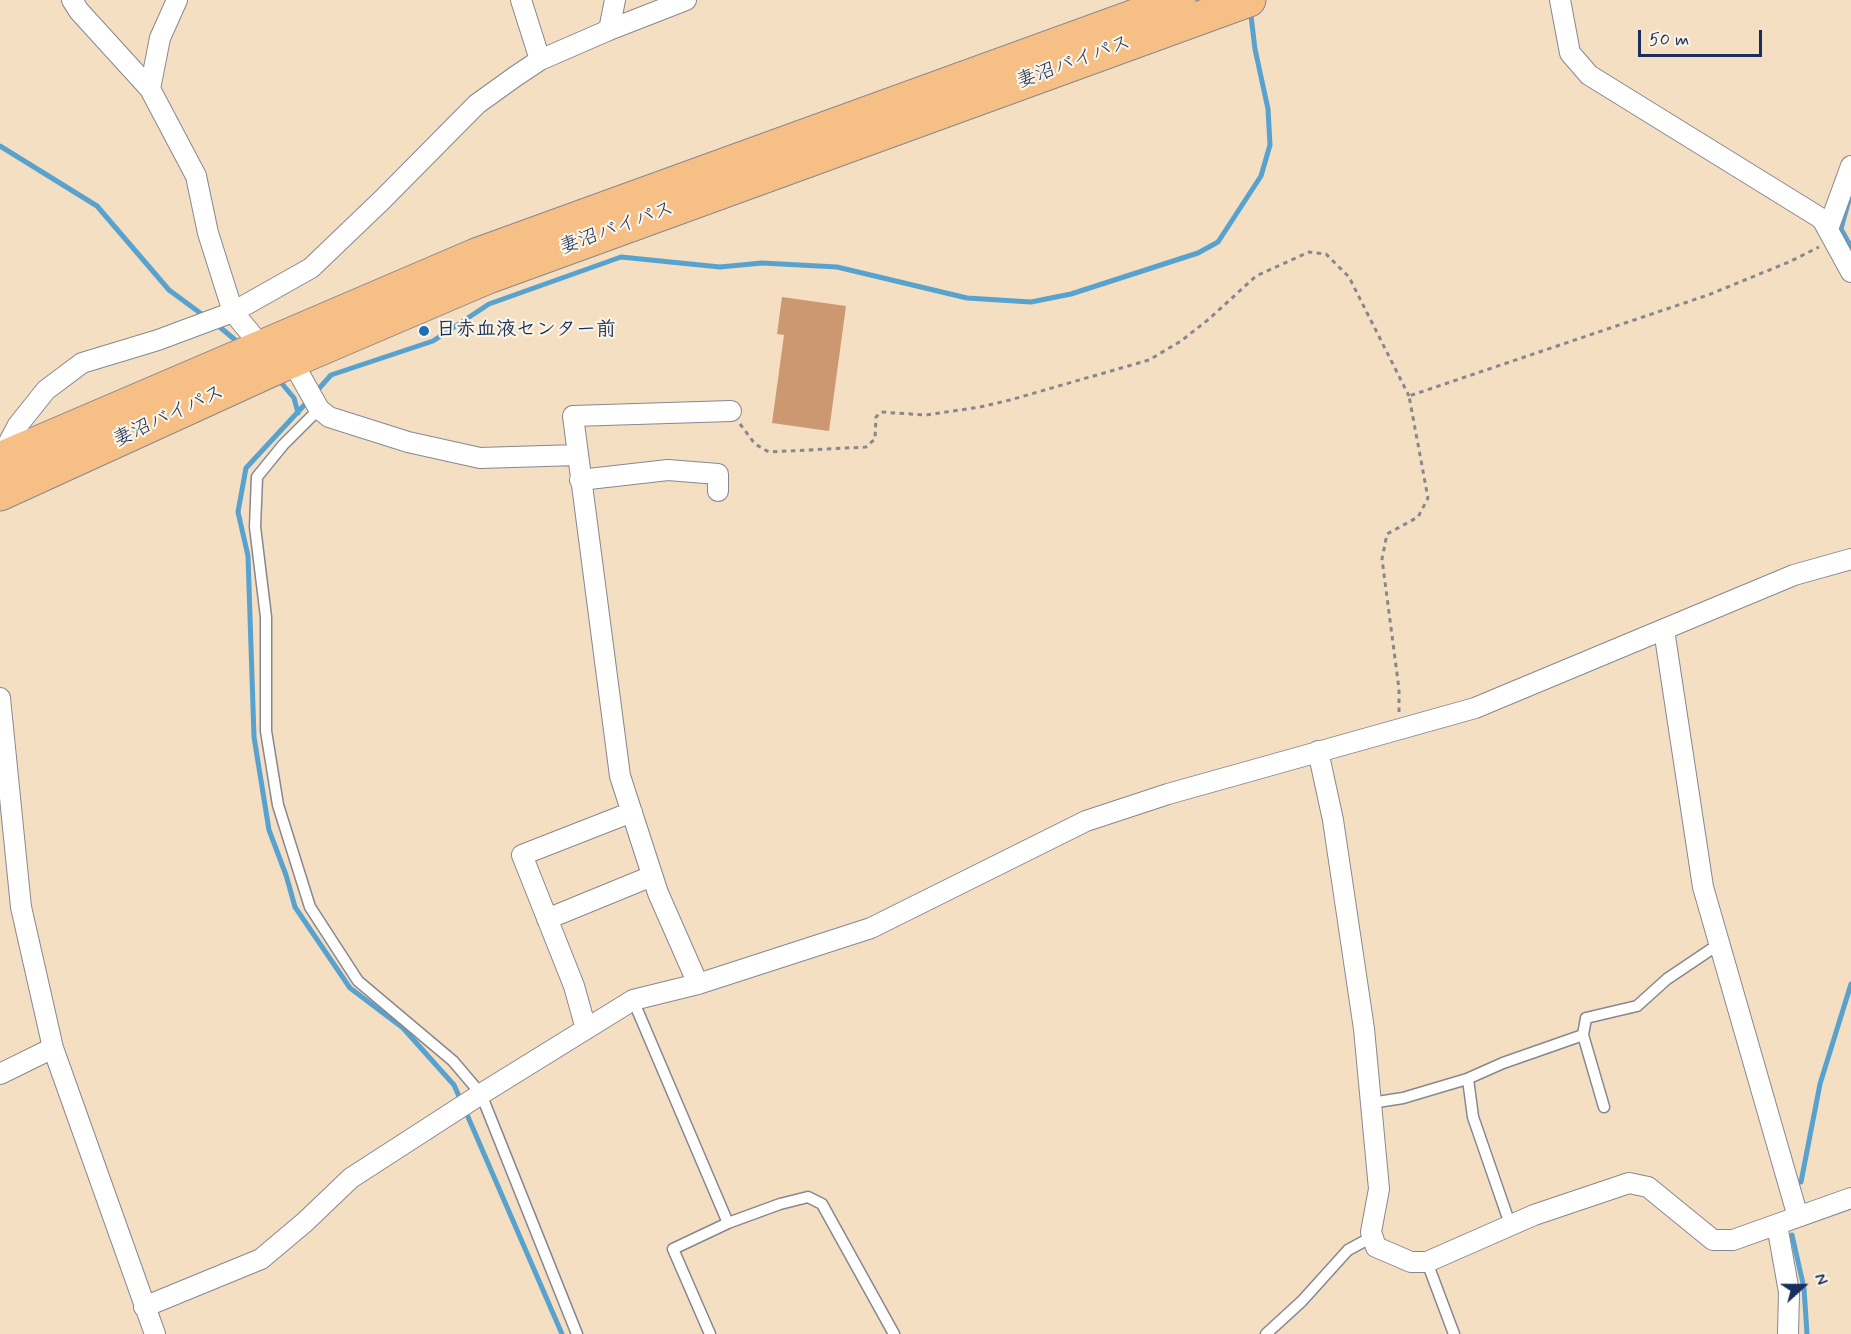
<!DOCTYPE html>
<meta charset="utf-8">
<style>
body{margin:0}
#map{position:relative;width:1851px;height:1334px;overflow:hidden;background:#f4dfc2;font-family:Mynerve,sans-serif}
canvas{display:block}
.north{position:absolute;left:1773px;top:1256px;width:60px;height:60px;-webkit-text-stroke:4px #fcf5e5;paint-order:stroke;rotate:69deg;font-size:16px;font-weight:700;line-height:24px;text-align:center;color:#1b2f5e}
.north::after{content:'';display:block;margin:auto;width:21px;height:27px;background:#1b2f5e;clip-path:polygon(50% 0,100% 100%,50% 72%,0 100%)}
.scale{position:absolute;left:1638px;top:30px;width:124px;height:27px;box-sizing:border-box;border:3px solid #1b2f5e;border-top:0;padding-left:8px;font-size:18px;line-height:21px;white-space:nowrap;color:#1b2f5e;-webkit-text-stroke:4px #fcf5e5;paint-order:stroke}
</style>
<div id="map">
<canvas width="1851" height="1334"></canvas>
<div class="north">N</div>
<div class="scale">50 m</div>
</div>
<script>
const g = document.querySelector('canvas').getContext('2d');
g.lineJoin = 'round';
function shape(rows) {
  const path = new Path2D();
  for (const r of rows) {
    path.moveTo(r[0], r[1]);
    for (let i = 2; i < r.length; i += 2) path.lineTo(r[i], r[i + 1]);
  }
  return path;
}
function trace(path, color, width, dash) {
  g.strokeStyle = color;
  g.lineWidth = width;
  g.lineCap = dash ? 'butt' : 'round';
  g.setLineDash(dash || []);
  g.stroke(path);
}
function fill(path, color) {
  g.fillStyle = color;
  g.fill(path, 'evenodd');
}
function drawText(font, color, halo, rows, align = 'center') {
  g.font = font + ' Mynerve,"Klee One",sans-serif';
  g.lineWidth = 4.5;
  g.setLineDash([]);
  g.textBaseline = 'middle';
  g.strokeStyle = halo;
  g.fillStyle = color;
  for (const [text, x, y, turn = 0] of rows) {
    g.save();
    g.translate(x, y);
    g.rotate((+turn || 0) * Math.PI / 180);
    g.textAlign = isNaN(turn) ? turn : align;
    if (halo) g.strokeText(text, 0, 0);
    g.fillText(text, 0, 0);
    g.restore();
  }
}
trace(shape([
 [0,146,97,206,169,290,207,318],
 [1850,196,1841,229,1851,247],
 [215,323,240,344],
 [278,379,294,398,298,413],
 [315,393,331,375,433,341,489,304,621,257,720,267,762,263,837,267,967,298,1031,302,1071,294,1198,253,1218,242,1261,176,1270,145,1268,109,1255,49,1251,16],
 [309,400,246,468,238,512,248,556,254,737,269,830,286,875,295,907,350,988,403,1028,454,1085,461,1101],
 [465,1110,562,1334],
 [1801,1182,1820,1084,1851,984],
 [1792,1235,1804,1288,1807,1334]
]), '#58a2cf', 5);
fill(shape([
 [782,297,846,306,829,431,772,423,784,335,777,334]
]), '#cd9772');
const lane = shape([
 [319,409,283,445,257,477,255,527,266,617,266,731,278,805,310,907,358,981,453,1061,481,1094,577,1334],
 [633,1000,728,1223,673,1249,710,1334],
 [1468,1079,1473,1117,1511,1227],
 [1371,1103,1403,1098,1467,1079,1503,1063,1583,1035],
 [1604,1107,1583,1035,1586,1018,1637,1006,1667,979,1719,944],
 [728,1223,780,1204,808,1197,822,1204,894,1334],
 [1427,1262,1454,1334],
 [1266,1334,1302,1301,1348,1250,1372,1237]
]);
const street = shape([
 [72,0,79,11,150,89,196,176,208,233,233,312,262,347],
 [521,0,540,60],
 [1560,0,1570,53,1589,75,1822,219,1851,272],
 [609,30,615,0],
 [150,89,160,38,177,0],
 [1828,229,1851,166],
 [292,361,319,409,329,417,408,442,480,458,577,455],
 [0,459,18,425,46,390,82,363,158,340,233,312,311,268,382,200,477,104,516,76,540,60,609,30,686,0],
 [580,480,668,470,718,474,718,491],
 [1664,630,1703,887,1798,1217],
 [0,698,21,907,53,1048,155,1334],
 [1318,751,1333,820,1364,1029,1379,1189,1371,1232,1376,1247,1411,1262,1427,1262,1534,1215,1629,1183,1648,1187,1713,1240,1733,1240,1851,1198],
 [547,919,652,876],
 [698,984,658,893,620,776,573,416,731,411],
 [586,1029,574,986,522,855,632,812],
 [0,1074,53,1048],
 [1777,1225,1789,1292,1788,1334],
 [144,1307,261,1259,305,1222,351,1178,481,1094,633,1000,698,984,871,928,1086,821,1168,794,1475,708,1794,575,1851,559]
]);
const highway = shape([
 [0,459,476,255,1179,0],
 [0,494,280,366,488,277,1249,0]
]);
trace(lane, '#888790', 13);
trace(street, '#888790', 22);
trace(highway, '#888790', 35);
trace(shape([
 [740,424,755,444,769,452,866,447,875,439,876,417,881,412,926,415,980,407,1010,400,1149,360,1181,341,1209,319,1256,276,1309,252,1326,254,1349,277,1409,396],
 [1399,712,1399,689,1382,559,1387,534,1418,517,1428,498,1409,396,1708,295,1789,262,1819,247]
]), '#888790', 3, [4.5, 4.5]);
trace(lane, '#fff', 10);
trace(street, '#fff', 20);
trace(highway, '#f5bf86', 33);
for (const [x, y, r, color] of [
 [424,331,6,"#1f6fb2"]
]) {
  const dot = new Path2D();
  dot.arc(x, y, r, 0, 2 * Math.PI);
  g.fillStyle = color;
  g.fill(dot);
  trace(dot, '#fcf5e5', 2);
}
drawText('20px', '#1b2f5e', '#fcf5e5', [
 ["妻沼バイパス",1074,63,-20],
 ["妻沼バイパス",617,229,-20],
 ["妻沼バイパス",169,417,-25]
]);
drawText('bold 20px', '#1b2f5e', '#fcf5e5', [
 ["日赤血液センター前",436,331]
], 'left');
</script>
